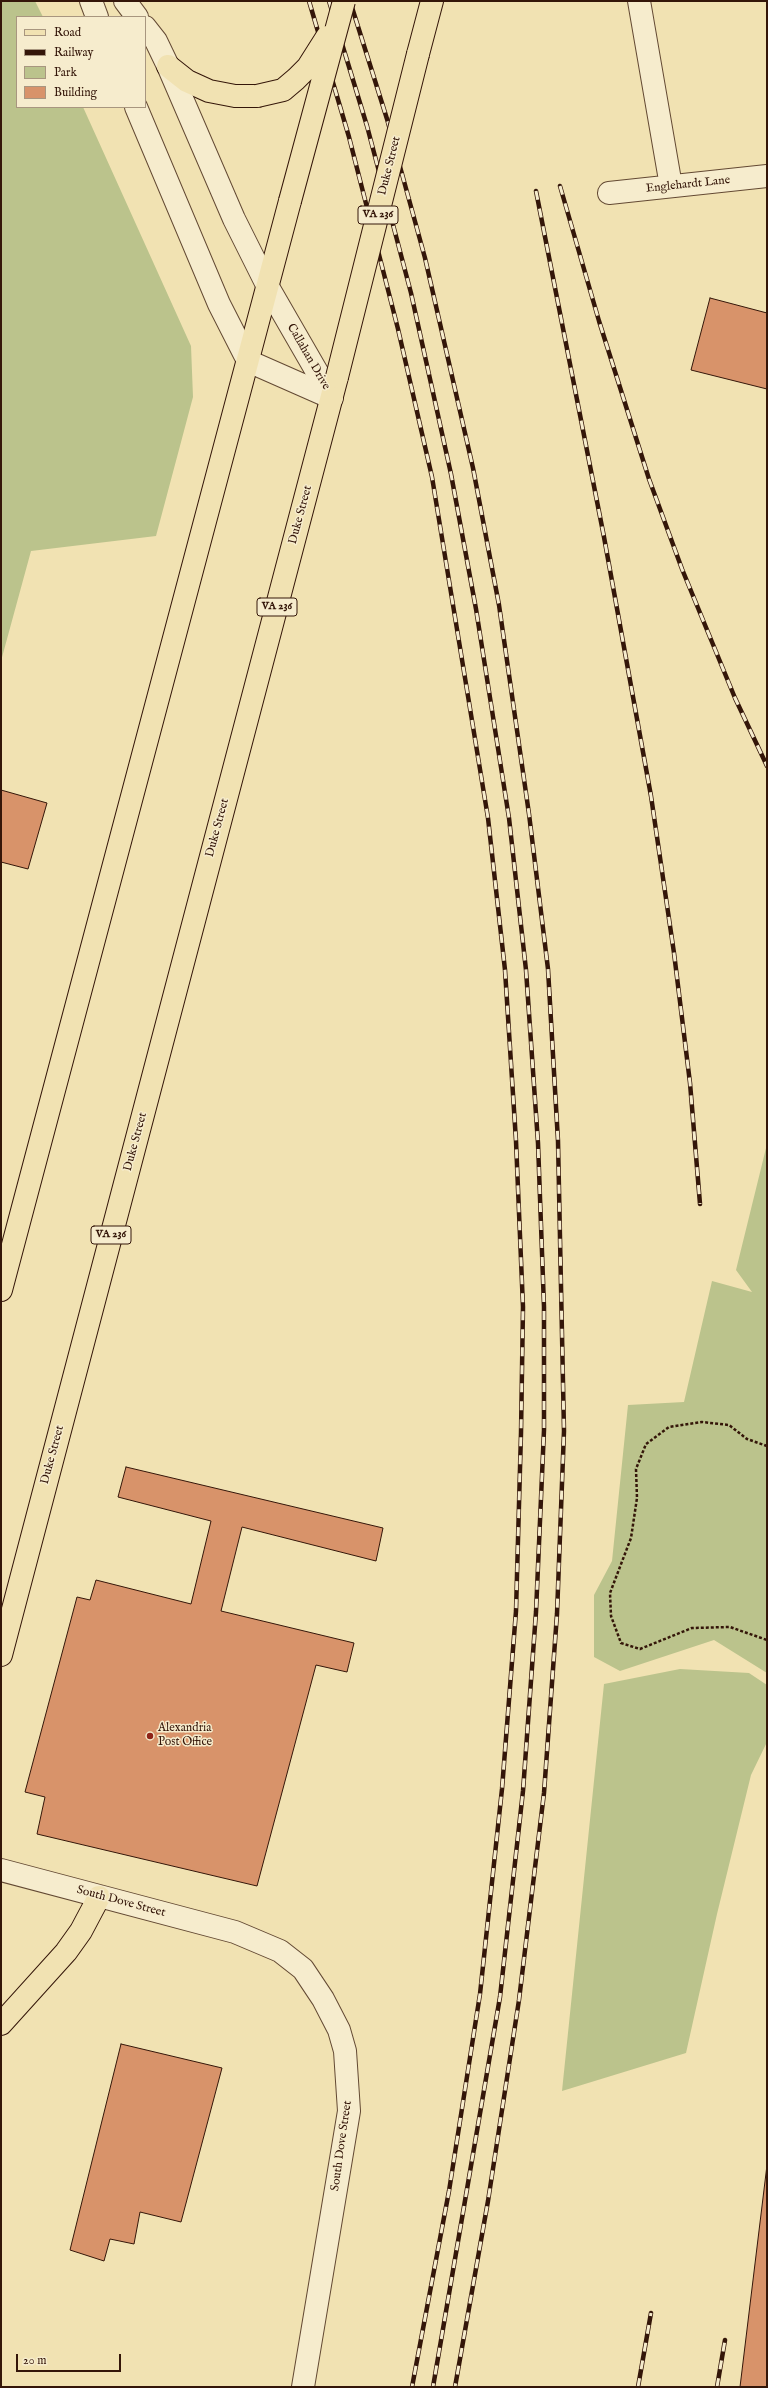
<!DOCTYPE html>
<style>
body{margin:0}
#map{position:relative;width:768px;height:2388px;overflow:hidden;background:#f1e2b2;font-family:"IM FELL English",serif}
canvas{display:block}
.frame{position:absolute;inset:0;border:2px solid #341609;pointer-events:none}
.legend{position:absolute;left:16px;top:16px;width:130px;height:92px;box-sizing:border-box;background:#f6eccd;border:1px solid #a8967f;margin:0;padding:5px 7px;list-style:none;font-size:12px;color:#341609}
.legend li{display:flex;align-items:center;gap:8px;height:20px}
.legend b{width:20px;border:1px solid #a8967f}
.scale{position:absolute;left:16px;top:2354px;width:105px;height:18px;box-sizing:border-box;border:2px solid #341609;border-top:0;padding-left:5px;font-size:12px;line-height:14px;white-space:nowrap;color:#341609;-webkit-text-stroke:3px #f6eccd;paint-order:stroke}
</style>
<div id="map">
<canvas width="768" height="2388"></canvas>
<div class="frame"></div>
<ul class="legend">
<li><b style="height:5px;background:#f1e2b2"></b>Road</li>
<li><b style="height:5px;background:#341609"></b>Railway</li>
<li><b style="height:11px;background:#bbc38c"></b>Park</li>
<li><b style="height:11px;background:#d8936a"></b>Building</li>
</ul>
<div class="scale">20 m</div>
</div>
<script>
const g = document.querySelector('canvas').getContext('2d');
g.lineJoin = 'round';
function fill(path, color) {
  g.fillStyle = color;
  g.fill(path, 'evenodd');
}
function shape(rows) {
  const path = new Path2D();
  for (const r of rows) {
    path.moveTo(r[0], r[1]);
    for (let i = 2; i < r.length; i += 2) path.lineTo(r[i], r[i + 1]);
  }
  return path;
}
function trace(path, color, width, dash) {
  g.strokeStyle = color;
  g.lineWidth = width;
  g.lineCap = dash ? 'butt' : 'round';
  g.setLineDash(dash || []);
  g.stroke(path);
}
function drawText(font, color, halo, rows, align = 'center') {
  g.font = font + ' "IM FELL English",serif';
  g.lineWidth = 3;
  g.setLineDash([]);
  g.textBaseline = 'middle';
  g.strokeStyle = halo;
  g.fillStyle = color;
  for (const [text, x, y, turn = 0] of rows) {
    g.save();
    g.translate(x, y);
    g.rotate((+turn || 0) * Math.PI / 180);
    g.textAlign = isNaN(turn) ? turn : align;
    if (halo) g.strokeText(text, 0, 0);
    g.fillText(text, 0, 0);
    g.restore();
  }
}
fill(shape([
 [1,1,35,1,43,17,17,17,17,107,83,107,191,346,193,397,156,536,31,551,1,661],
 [767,1144,767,1673,714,1640,620,1671,594,1657,594,1595,612,1561,628,1405,684,1402,712,1281,752,1292,736,1270],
 [680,1669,749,1673,767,1685,767,1742,751,1775,717,1914,686,2053,562,2091,604,1684]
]), '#bbc38c');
const building = shape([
 [710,298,767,313,767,389,691,370,710,298],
 [1,790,47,803,28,869,1,862,1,790],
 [126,1467,383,1528,376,1561,242,1527,221,1611,354,1643,347,1672,316,1665,257,1886,37,1834,45,1797,25,1792,77,1597,90,1600,96,1580,191,1604,211,1521,118,1497,126,1467],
 [121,2044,222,2068,181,2222,140,2212,134,2244,110,2239,104,2261,70,2250,121,2044],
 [767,2165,767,2387,740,2387,767,2165]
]);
fill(building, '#d8936a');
trace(building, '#341609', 1);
const minor = shape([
 [91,1,97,17],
 [125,1,137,17],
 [639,1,671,186],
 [145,27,156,41,168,66,234,219,268,287,332,398],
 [136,107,219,304,248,361,332,398],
 [609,193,767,176],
 [1,1870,235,1932,280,1951,303,1969,323,1999,339,2030,345,2051,349,2111,303,2387]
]);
const major = shape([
 [418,54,432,1],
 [168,66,187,81,209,91,235,96,257,96],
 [1,1290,290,201],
 [1,1655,337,377],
 [1,2024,66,1952,81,1931,99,1897]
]);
trace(minor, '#634933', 24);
trace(major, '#341609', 24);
trace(shape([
 [767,1446,747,1439,729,1425,702,1422,669,1427,646,1444,636,1469,637,1498,631,1538,610,1593,611,1616,621,1643,640,1649,692,1628,730,1627,767,1640]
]), '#341609', 2.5, [3, 2]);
trace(minor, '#f6eccd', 22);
trace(major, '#f1e2b2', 22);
const rail = shape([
 [309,1,349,137,398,329,432,477,488,818,505,970,516,1141,523,1307,521,1433,516,1611,502,1789,480,1994,449,2191,412,2387],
 [329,1,367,126,411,293,451,474,476,609,509,818,526,970,538,1143,544,1307,544,1430,536,1612,523,1791,500,1997,433,2387],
 [350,1,387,119,425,258,473,468,499,605,529,814,548,969,558,1141,564,1431,557,1614,544,1793,519,2000,488,2201,455,2387],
 [560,186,599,321,649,479,682,569,735,698,767,766],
 [536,191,604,537,651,796,674,953,690,1083,700,1204],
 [638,2387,651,2313],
 [717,2387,725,2340]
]);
trace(rail, '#341609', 4.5);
trace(rail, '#f6eccd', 3, [9]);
const majorBridge = shape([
 [257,96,283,90,296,79,308,67,327,37],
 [290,201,344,1],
 [337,377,418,54]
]);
trace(majorBridge, '#341609', 24, []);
trace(majorBridge, '#f1e2b2', 22);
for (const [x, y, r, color] of [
 [150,1736,4,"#8f2418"]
]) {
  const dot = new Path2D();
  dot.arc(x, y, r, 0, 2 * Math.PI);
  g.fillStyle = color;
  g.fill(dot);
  trace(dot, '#f6eccd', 1.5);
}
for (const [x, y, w] of [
 [378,215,40],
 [277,607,40],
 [111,1235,40]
]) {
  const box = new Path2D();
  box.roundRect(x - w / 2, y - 9, w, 18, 3);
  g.fillStyle = '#f6eccd';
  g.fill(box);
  trace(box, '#341609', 1);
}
drawText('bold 11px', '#341609', null, [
 ["VA 236",378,215],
 ["VA 236",277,607],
 ["VA 236",111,1235]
]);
drawText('12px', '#341609', '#f6eccd', [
 ["Duke Street",390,166,-76],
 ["Englehardt Lane",688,185,-6],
 ["Callahan Drive",308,357,60],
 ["Duke Street",301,515,-75],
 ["Duke Street",218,828,-75],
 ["Duke Street",136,1142,-75],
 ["Duke Street",53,1455,-75],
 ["South Dove Street",121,1902,15],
 ["South Dove Street",342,2146,-82]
]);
drawText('12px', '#341609', '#f6eccd', [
 ["Alexandria",158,1729],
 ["Post Office",158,1743]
], 'left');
</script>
